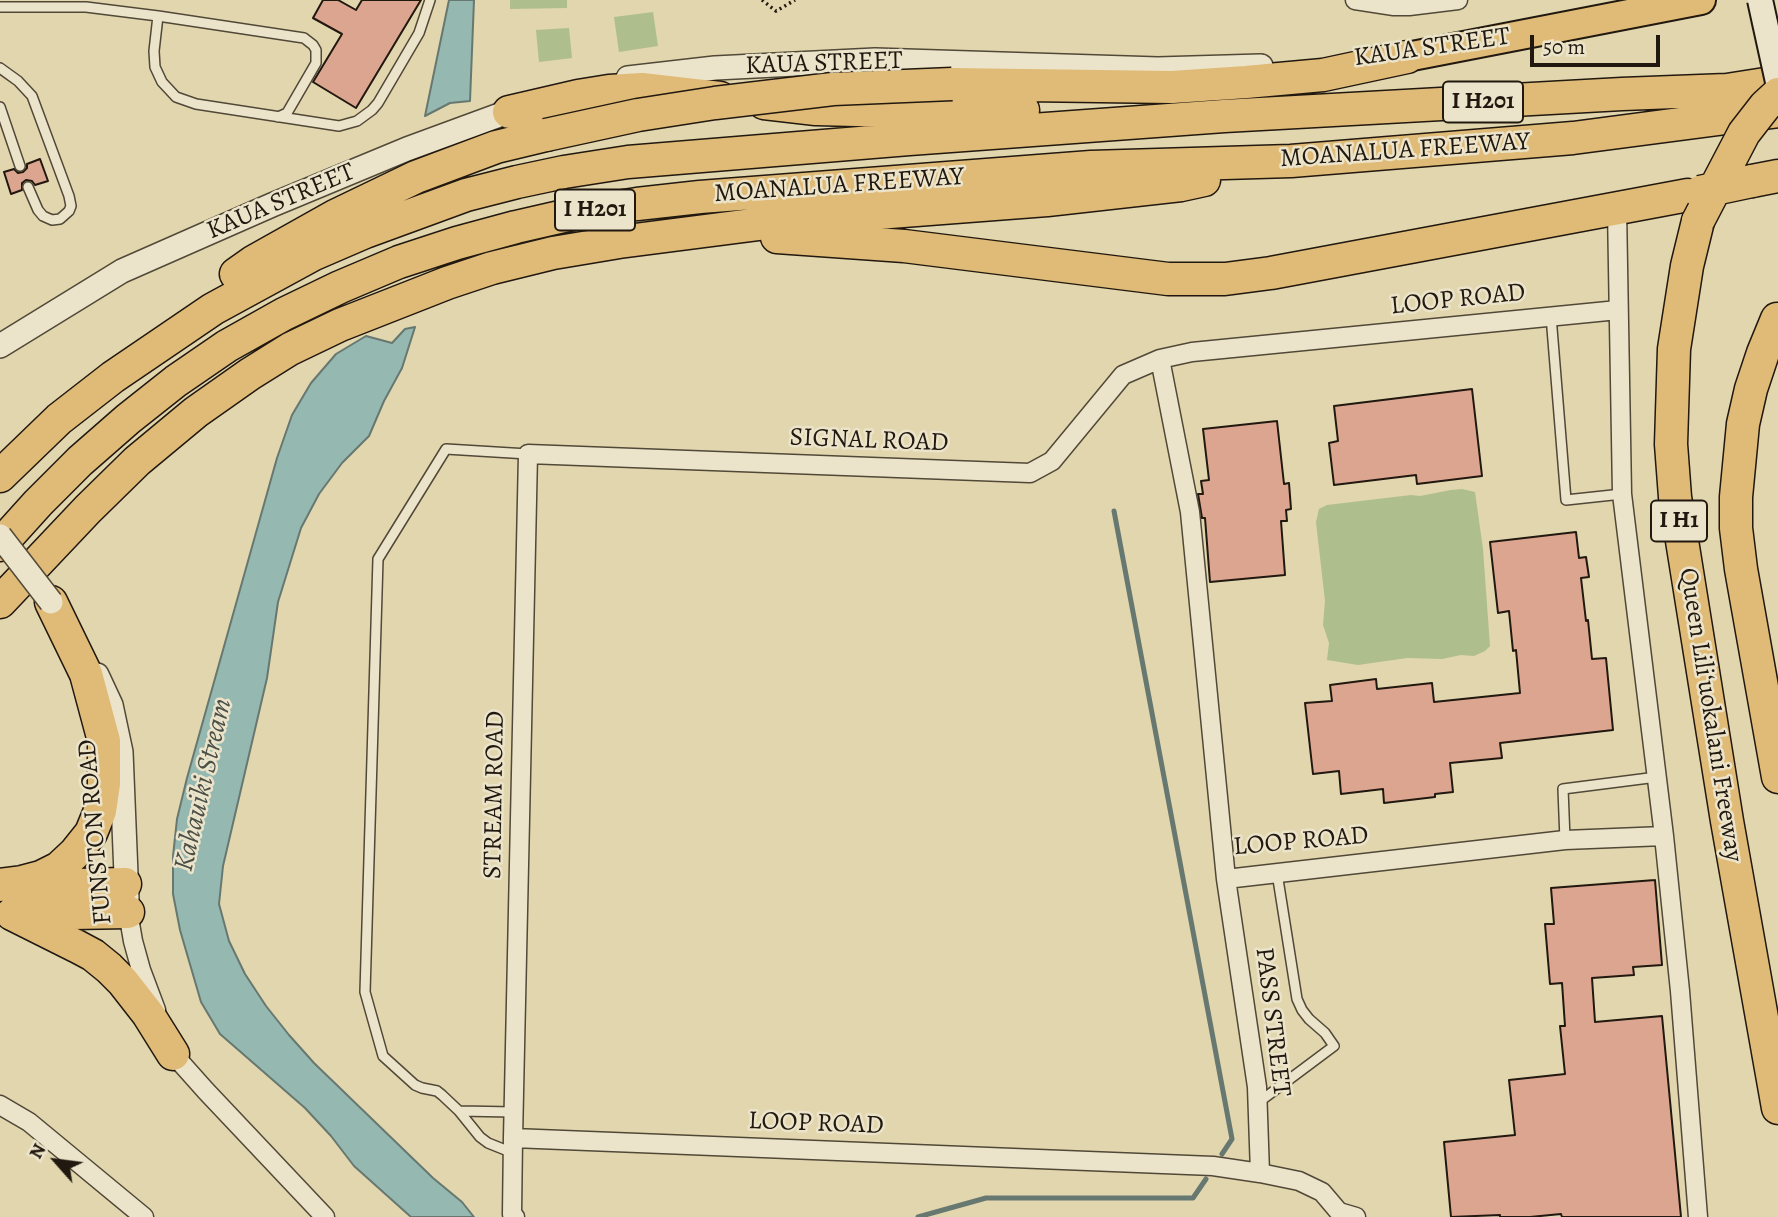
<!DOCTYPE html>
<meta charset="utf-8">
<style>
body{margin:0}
#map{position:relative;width:1778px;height:1217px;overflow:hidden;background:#e1d6ae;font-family:Alegreya,serif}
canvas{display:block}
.north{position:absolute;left:21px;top:1126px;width:70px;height:70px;-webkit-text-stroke:5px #ece4ca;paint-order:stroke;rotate:298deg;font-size:19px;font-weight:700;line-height:28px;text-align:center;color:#21180f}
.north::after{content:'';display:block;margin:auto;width:24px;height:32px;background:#21180f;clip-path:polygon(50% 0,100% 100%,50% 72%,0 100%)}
.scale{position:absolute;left:1530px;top:35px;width:130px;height:32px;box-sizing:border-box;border:4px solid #21180f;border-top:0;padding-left:9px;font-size:21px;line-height:24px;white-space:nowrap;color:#21180f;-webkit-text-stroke:5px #ece4ca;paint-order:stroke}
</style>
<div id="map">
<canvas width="1778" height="1217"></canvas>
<div class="north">N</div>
<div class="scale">50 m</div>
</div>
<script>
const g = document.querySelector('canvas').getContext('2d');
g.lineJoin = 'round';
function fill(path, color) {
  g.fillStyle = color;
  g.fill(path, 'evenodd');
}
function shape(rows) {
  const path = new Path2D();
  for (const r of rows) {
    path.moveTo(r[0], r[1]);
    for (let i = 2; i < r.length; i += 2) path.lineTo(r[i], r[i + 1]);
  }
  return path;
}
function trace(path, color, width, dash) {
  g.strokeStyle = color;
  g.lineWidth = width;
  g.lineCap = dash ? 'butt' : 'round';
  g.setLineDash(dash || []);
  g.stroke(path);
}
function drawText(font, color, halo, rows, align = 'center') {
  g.font = font + ' Alegreya,serif';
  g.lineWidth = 5;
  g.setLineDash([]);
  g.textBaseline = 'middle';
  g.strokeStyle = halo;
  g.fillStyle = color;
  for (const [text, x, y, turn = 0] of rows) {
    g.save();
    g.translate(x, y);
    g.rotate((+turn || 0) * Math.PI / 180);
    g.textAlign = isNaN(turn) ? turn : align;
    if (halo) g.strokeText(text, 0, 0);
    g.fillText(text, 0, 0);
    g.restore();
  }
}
fill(shape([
 [510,0,567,0,567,8,510,9],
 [653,12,658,46,619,52,614,17],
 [569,28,572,58,539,62,536,30],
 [1462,489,1475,492,1483,549,1490,646,1485,651,1474,656,1461,655,1442,659,1407,658,1358,665,1327,660,1329,643,1323,625,1325,601,1316,522,1319,509,1327,505,1411,495,1420,496,1451,490]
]), '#afbe8d');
const water = shape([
 [449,0,474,0,470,101,450,103,425,116,449,0],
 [415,327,402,368,384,401,369,436,342,463,319,494,301,528,278,602,267,678,223,866,219,904,229,941,245,974,266,1006,289,1035,314,1063,433,1178,462,1202,474,1217,411,1217,354,1166,331,1136,305,1108,220,1034,201,1002,180,930,173,894,173,856,177,819,187,778,277,458,292,415,311,383,336,354,366,336,392,343,405,329,415,327]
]);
fill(water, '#95b8b1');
trace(water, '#677870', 2);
trace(shape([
 [1114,511,1232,1139,1222,1154],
 [918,1217,986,1198,1193,1198,1206,1179]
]), '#677870', 5);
const building = shape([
 [323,0,338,0,356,10,362,0,421,0,356,108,313,82,342,34,313,18,323,0],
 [40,159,48,181,35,185,32,181,26,180,22,183,22,190,11,194,4,172,14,169,18,173,23,172,27,168,27,164,40,159],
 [1472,389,1482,476,1417,484,1416,475,1334,485,1329,443,1338,441,1334,406,1472,389],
 [1277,421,1284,484,1289,483,1291,509,1286,510,1287,521,1281,521,1285,575,1210,582,1205,518,1202,518,1198,494,1203,494,1201,481,1209,480,1203,429,1277,421],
 [1576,532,1579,558,1586,557,1589,577,1581,578,1586,621,1588,620,1592,659,1606,658,1613,730,1500,743,1502,758,1450,763,1453,792,1435,794,1435,797,1384,803,1383,789,1341,794,1339,771,1313,774,1305,703,1332,701,1330,685,1376,679,1377,689,1432,683,1434,702,1520,693,1516,650,1513,651,1509,611,1498,613,1490,542,1576,532],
 [1655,880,1662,965,1633,967,1634,975,1592,978,1595,1022,1662,1016,1681,1217,1562,1217,1561,1214,1530,1217,1500,1217,1500,1215,1451,1217,1444,1142,1515,1135,1509,1080,1565,1074,1560,1026,1565,1026,1562,983,1550,984,1545,924,1554,924,1551,888,1655,880]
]);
fill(building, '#dca590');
trace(building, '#21180f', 2);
const service = shape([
 [0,7,86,7,158,16,304,38,313,45,316,50,316,63,287,113,278,117],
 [158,16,154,51,155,67,162,82,176,97,196,104,339,126,357,121,372,110,378,103,419,33,430,0],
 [0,68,18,81,32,96,69,196,71,206,69,211,60,219,52,220,43,216,38,210,28,187],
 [0,107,20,166],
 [1551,316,1566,500,1622,494],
 [1565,840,1563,789,1657,777],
 [1259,1102,1334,1046,1325,1033,1309,1019,1302,1010,1297,999,1277,873],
 [459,1111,514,1112],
 [513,1153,488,1143,480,1137,459,1111,442,1095,437,1091,422,1088,415,1085,383,1056,365,992,378,559,446,449,528,454]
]);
const minor = shape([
 [1355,0,1394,6,1409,6,1458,0],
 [1160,359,1190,512,1226,879,1565,840,1664,836,1622,494,1617,209],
 [1664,836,1680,991,1698,1217],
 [1226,879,1257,1087,1260,1173],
 [128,912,133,941,141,970,156,1010],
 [170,1046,173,1054,206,1091,325,1217],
 [0,1105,29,1122,144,1217],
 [513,1138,1213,1166,1260,1173,1299,1181,1322,1192,1339,1212,1356,1217],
 [515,1217,512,1214,513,1138,528,454,1030,473,1052,461,1123,375,1160,359,1192,352,1618,310]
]);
const tertiary = shape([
 [628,78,715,68,875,60,1158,69,1261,66],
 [0,346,122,271,272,205,407,149,524,106],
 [97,675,111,705,121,752,127,899]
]);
const primary = shape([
 [1407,57,1701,0]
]);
const motorway = shape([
 [952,84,1172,87,1246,82,1323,75,1407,57],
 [764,103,816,109,937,112,1023,110],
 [509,112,578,96,609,91,642,89,720,98],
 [1752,181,1778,176],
 [1698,221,1687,266,1674,349,1671,444,1675,497,1727,821,1778,1108],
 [777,237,904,246,1168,279,1225,279,1271,273,1688,195],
 [236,274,253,262,335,216,416,177,496,147,546,135],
 [1777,319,1763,353,1751,389,1743,424,1736,497,1736,528,1741,569,1778,777],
 [0,476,59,419,113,377,213,309,314,254,365,232,466,195,517,182,564,172,628,162,909,139,1224,116,1622,94,1727,90,1778,82],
 [0,545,38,503,80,461,128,419,176,381,227,346,284,314,340,287,399,262,457,243,516,227,577,213,637,204,700,197,1091,167,1291,161,1573,138,1778,111],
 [0,602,88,509,137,461,196,412,250,374,290,349,340,325,447,283,492,268,553,253,619,242,798,219,1047,200,1181,185,1204,180],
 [0,885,22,882,41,877,59,868,75,853,91,833,100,811,104,784,104,741,86,674,51,602],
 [28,886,125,884],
 [12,914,78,947,93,955,109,968,123,982,148,1014,173,1054],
 [17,914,128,912]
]);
trace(service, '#514837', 12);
trace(minor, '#514837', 21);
trace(tertiary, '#514837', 26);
trace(primary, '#21180f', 32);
trace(motorway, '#21180f', 35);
trace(shape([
 [762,0,776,11,795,0]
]), '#21180f', 3.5, [2, 3.5]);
trace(service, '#ece4ca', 9);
trace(minor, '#ece4ca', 18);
trace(tertiary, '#ece4ca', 23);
trace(primary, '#e0bb77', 28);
trace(motorway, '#e0bb77', 32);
const tertiaryBridge = shape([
 [0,536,51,602]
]);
const secondaryBridge = shape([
 [1760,0,1778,82]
]);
const motorwayBridge = shape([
 [546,135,638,115,715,103,833,89,952,84],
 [1700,192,1752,181],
 [1698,221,1744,133,1765,106,1778,94]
]);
trace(tertiaryBridge, '#514837', 26, []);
trace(secondaryBridge, '#21180f', 28, []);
trace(motorwayBridge, '#21180f', 35, []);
trace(tertiaryBridge, '#ece4ca', 23);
trace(secondaryBridge, '#ece4ca', 24);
trace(motorwayBridge, '#e0bb77', 32);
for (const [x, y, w] of [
 [1483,102,80],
 [595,210,80],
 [1679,521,56]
]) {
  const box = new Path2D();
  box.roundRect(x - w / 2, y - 20.5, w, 41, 5);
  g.fillStyle = '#ece4ca';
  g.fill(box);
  trace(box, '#21180f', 2);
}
drawText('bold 24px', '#21180f', null, [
 ["I H201",1483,102],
 ["I H201",595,210],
 ["I H1",1679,521]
]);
drawText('26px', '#21180f', '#ece4ca', [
 ["KAUA STREET",1432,48,-8],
 ["KAUA STREET",824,64,-2],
 ["MOANALUA FREEWAY",1405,151,-4],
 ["MOANALUA FREEWAY",839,186,-4],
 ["KAUA STREET",281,202,-23],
 ["LOOP ROAD",1458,300,-6],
 ["SIGNAL ROAD",869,441,2],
 ["Queen Liliʻuokalani Freeway",1710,715,81],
 ["STREAM ROAD",495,795,-89],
 ["FUNSTON ROAD",96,832,-95],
 ["LOOP ROAD",1301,842,-5],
 ["PASS STREET",1272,1022,83],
 ["LOOP ROAD",816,1124,2]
]);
drawText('italic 28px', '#4a5048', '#ece4ca', [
 ["Kahauiki Stream",204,785,-77]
]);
</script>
